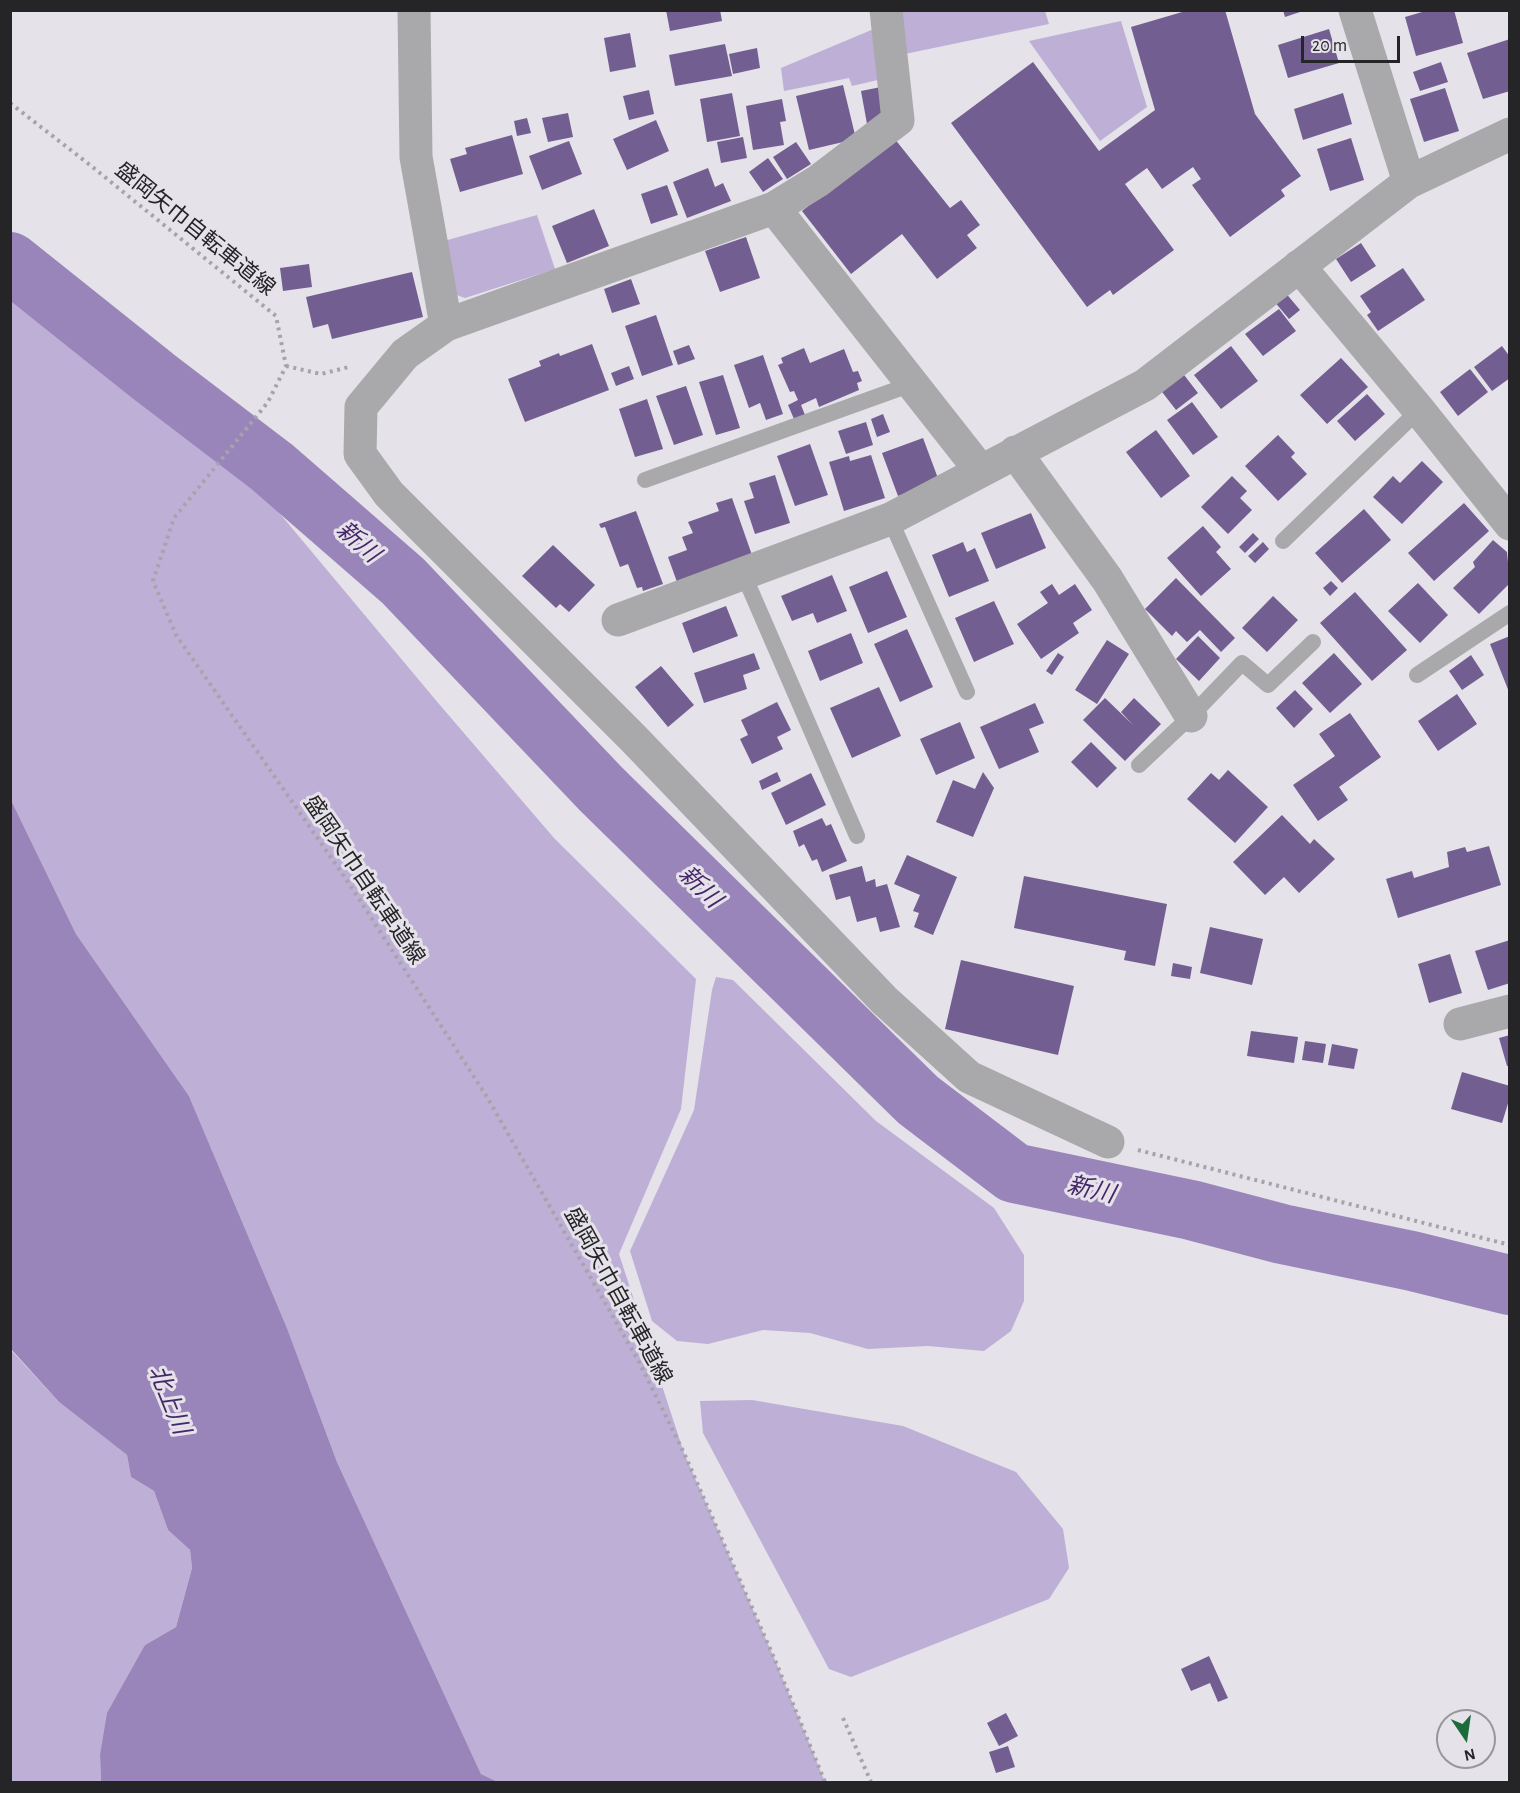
<!DOCTYPE html>
<meta charset="utf-8">
<style>
body{margin:0}
#map{position:relative;width:1520px;height:1793px;overflow:hidden;background:#e5e2e9;font-family:"Alegreya Sans",sans-serif}
canvas{display:block}
.frame{position:absolute;inset:0;border:12px solid #252427;pointer-events:none}
.north{position:absolute;left:1436px;top:1709px;width:60px;height:60px;box-sizing:border-box;background:#e5e2e9;border:2px solid #98969b;border-radius:50%;rotate:167deg;font-size:16px;font-weight:700;line-height:24px;text-align:center;color:#252427}
.north::after{content:'';display:block;margin:auto;width:21px;height:27px;background:#1b6b3b;clip-path:polygon(50% 0,100% 100%,50% 72%,0 100%)}
.scale{position:absolute;left:1301px;top:36px;width:99px;height:27px;box-sizing:border-box;border:3px solid #252427;border-top:0;padding-left:8px;font-size:18px;line-height:21px;white-space:nowrap;color:#252427;-webkit-text-stroke:4px #e5e2e9;paint-order:stroke}
</style>
<div id="map">
<canvas width="1520" height="1793"></canvas>
<div class="frame"></div>
<div class="north">N</div>
<div class="scale">20 m</div>
</div>
<script>
const g = document.querySelector('canvas').getContext('2d');
g.lineJoin = 'round';
function fill(path, color) {
  g.fillStyle = color;
  g.fill(path, 'evenodd');
}
function shape(rows) {
  const path = new Path2D();
  for (const r of rows) {
    path.moveTo(r[0], r[1]);
    for (let i = 2; i < r.length; i += 2) path.lineTo(r[i], r[i + 1]);
  }
  return path;
}
function trace(path, color, width, dash) {
  g.strokeStyle = color;
  g.lineWidth = width;
  g.lineCap = dash ? 'butt' : 'round';
  g.setLineDash(dash || []);
  g.stroke(path);
}
function drawText(font, color, halo, rows, align = 'center') {
  g.font = font + ' "Alegreya Sans","Noto Sans JP",sans-serif';
  g.lineWidth = 6;
  g.setLineDash([]);
  g.textBaseline = 'middle';
  g.strokeStyle = halo;
  g.fillStyle = color;
  for (const [text, x, y, turn = 0] of rows) {
    g.save();
    g.translate(x, y);
    g.rotate((+turn || 0) * Math.PI / 180);
    g.textAlign = isNaN(turn) ? turn : align;
    if (halo) g.strokeText(text, 0, 0);
    g.fillText(text, 0, 0);
    g.restore();
  }
}
fill(shape([
 [896,11,1045,11,1049,24,900,55],
 [1121,21,1147,107,1100,141,1029,41],
 [876,28,882,79,852,86,849,78,784,91,781,68],
 [537,215,555,269,465,298,454,294,444,241],
 [11,288,119,381,271,503,439,704,554,838,696,979,681,1109,619,1254,684,1453,775,1660,825,1782,498,1782,481,1774,337,1462,287,1328,189,1096,76,934,11,800],
 [716,977,733,980,876,1121,994,1208,1024,1255,1024,1301,1011,1331,984,1351,928,1346,868,1349,810,1333,763,1330,708,1344,677,1341,652,1321,630,1251,694,1110,712,990],
 [10,1349,59,1402,127,1455,131,1477,154,1491,168,1530,190,1550,192,1568,176,1627,145,1645,100,1755,101,1782,11,1782],
 [752,1400,903,1426,1016,1472,1063,1529,1069,1568,1049,1599,851,1677,829,1669,703,1433,700,1401]
]), '#beafd6');
fill(shape([
 [11,800,76,934,189,1096,287,1328,337,1462,481,1774,498,1782,101,1782,100,1755,107,1713,145,1645,176,1627,192,1568,190,1550,168,1530,154,1491,131,1477,127,1455,59,1402,11,1349]
]), '#9a85ba');
trace(shape([
 [10,262,154,377,272,467,403,581,601,789,918,1100,1014,1173,1191,1210,1282,1234,1412,1261,1509,1285]
]), '#9a85ba', 60);
fill(shape([
 [666,10,720,10,722,21,670,31],
 [1189,10,1225,10,1255,114,1301,176,1281,190,1285,196,1230,237,1192,185,1201,179,1193,167,1162,189,1147,168,1125,184,1174,250,1113,295,1110,290,1087,307,951,123,1033,62,1099,151,1155,110,1131,27],
 [1283,10,1303,10,1303,11,1285,17],
 [1429,10,1454,10,1463,43,1416,56,1405,17],
 [1329,29,1339,63,1288,78,1278,45],
 [630,33,636,67,610,72,604,38],
 [1510,39,1510,91,1483,99,1467,53],
 [725,44,732,76,675,86,669,55],
 [757,48,760,68,733,74,729,54],
 [1441,62,1448,82,1420,91,1413,72],
 [843,85,856,139,809,150,796,96],
 [881,87,888,120,867,124,861,91],
 [1445,88,1459,131,1424,142,1410,99],
 [649,90,654,114,629,120,623,96],
 [732,93,740,136,707,142,700,99],
 [1343,93,1352,124,1303,140,1294,109],
 [782,99,786,121,780,122,784,145,753,150,746,106],
 [568,113,573,137,548,142,542,118],
 [527,118,531,133,517,136,514,121],
 [656,120,669,151,627,170,613,139],
 [512,135,523,174,460,192,450,159,467,154,465,148],
 [743,137,747,158,721,163,717,142],
 [894,138,950,208,961,200,980,225,967,235,977,248,937,279,902,234,851,274,802,211],
 [1351,138,1364,180,1330,191,1317,149],
 [569,141,582,174,542,190,529,156],
 [796,142,811,164,787,179,773,157],
 [768,158,783,179,763,192,749,172],
 [708,168,715,187,723,183,731,201,687,218,673,182],
 [667,185,678,215,651,224,641,194],
 [594,209,609,246,567,263,552,226],
 [746,237,760,278,720,292,705,251],
 [1361,243,1376,266,1351,282,1336,259],
 [309,264,312,287,283,291,280,268],
 [1403,268,1425,300,1378,331,1367,315,1371,312,1360,296],
 [412,272,423,317,332,339,328,324,313,328,306,297],
 [631,279,640,304,612,313,604,289],
 [1284,291,1300,310,1289,319,1273,300],
 [1279,309,1296,331,1263,356,1245,334],
 [656,315,673,365,642,376,625,326],
 [592,344,609,390,525,422,508,379,541,366,539,361,559,353,560,356],
 [689,345,695,359,678,365,673,351],
 [1231,346,1258,381,1221,409,1194,375],
 [1502,346,1510,357,1510,378,1492,391,1474,367],
 [804,348,810,363,844,349,853,372,858,371,862,381,857,383,859,390,819,407,816,398,801,405,805,415,794,419,788,405,798,400,794,391,790,392,778,365,783,363,781,358],
 [763,355,783,414,766,420,760,403,749,408,734,365],
 [1341,358,1368,387,1327,424,1300,395],
 [629,366,634,379,616,386,611,373],
 [1470,369,1488,392,1458,416,1440,392],
 [1181,371,1198,393,1176,410,1159,388],
 [723,375,740,428,716,435,699,382],
 [686,386,703,435,674,445,656,396],
 [1367,394,1385,414,1355,441,1337,421],
 [647,399,663,449,635,457,619,409],
 [1192,402,1218,437,1193,455,1167,420],
 [883,414,890,432,877,437,871,419],
 [866,422,873,445,846,454,838,431],
 [1156,430,1190,476,1161,498,1126,452],
 [1278,435,1295,453,1291,457,1307,474,1278,501,1245,466],
 [923,438,939,481,898,496,882,453],
 [810,444,828,495,795,506,777,456],
 [871,455,885,498,844,511,829,462,849,456,850,461],
 [1422,461,1443,482,1402,524,1373,497,1393,476,1400,483],
 [775,475,790,523,755,534,744,501,754,498,749,483],
 [1232,476,1247,491,1240,498,1252,510,1228,534,1201,507],
 [732,498,752,555,677,582,668,557,687,550,682,537,693,533,688,522,719,511,716,503],
 [1464,503,1489,531,1434,581,1408,553],
 [1364,509,1391,540,1342,583,1315,553],
 [636,511,663,584,643,591,642,587,637,588,628,564,620,567,605,527,601,528,599,524],
 [1031,513,1046,548,996,569,981,533],
 [1203,526,1221,547,1216,552,1231,569,1201,596,1167,558],
 [1253,533,1259,539,1245,553,1239,547],
 [1493,540,1507,552,1510,583,1479,614,1453,588,1475,567,1473,562],
 [963,542,967,552,975,548,989,581,949,597,932,555],
 [1263,542,1269,549,1255,563,1248,556],
 [553,545,595,585,569,612,560,604,556,608,522,576],
 [887,571,907,617,868,633,849,587],
 [832,575,847,611,817,623,813,613,792,621,781,596],
 [1176,578,1235,638,1221,652,1200,630,1187,642,1176,631,1172,636,1145,609],
 [1331,581,1338,588,1330,596,1323,588],
 [1418,583,1448,615,1420,643,1388,611],
 [1052,584,1059,595,1075,584,1092,610,1073,623,1079,633,1041,659,1017,624,1048,603,1040,592],
 [1355,592,1407,650,1372,681,1320,623],
 [1273,596,1298,620,1267,652,1242,628],
 [994,601,1014,644,974,662,955,618],
 [726,606,738,636,693,653,682,623],
 [907,629,933,687,900,702,874,644],
 [851,633,863,663,820,681,808,651],
 [1198,636,1220,658,1199,681,1176,659],
 [1510,636,1510,692,1509,692,1490,644],
 [1107,640,1129,654,1097,704,1075,690],
 [754,653,760,669,743,675,747,689,704,703,694,673],
 [1058,653,1064,657,1052,675,1046,671],
 [1334,653,1362,684,1330,713,1302,683],
 [1471,655,1484,675,1462,690,1449,671],
 [661,666,694,705,668,727,635,687],
 [879,687,901,736,852,758,830,708],
 [1295,690,1313,709,1294,728,1276,708],
 [1457,694,1477,724,1438,751,1418,721],
 [1105,698,1133,725,1121,712,1134,698,1161,724,1125,761,1083,720],
 [777,702,791,730,777,737,783,749,752,764,740,739,748,735,741,720],
 [1035,703,1044,723,1029,729,1039,752,999,769,980,727],
 [1350,713,1381,757,1339,787,1348,800,1318,821,1293,785,1335,756,1319,734],
 [960,722,975,758,936,775,920,739],
 [1091,742,1117,768,1097,788,1071,762],
 [1228,770,1268,807,1235,843,1187,799,1211,773,1219,780],
 [777,772,781,781,762,790,759,781],
 [983,772,994,788,973,837,936,822,953,780,975,789],
 [811,773,826,805,786,825,771,793],
 [1282,815,1310,844,1314,839,1335,859,1299,893,1284,877,1265,895,1233,862],
 [822,818,826,826,831,824,847,861,822,872,817,859,812,861,804,844,799,847,793,831],
 [1489,846,1501,885,1398,918,1386,879,1412,871,1414,878,1449,867,1447,852,1465,847,1467,852],
 [907,855,957,877,933,935,914,927,919,913,913,911,920,895,894,884],
 [862,866,866,882,875,879,876,887,887,884,900,927,880,932,876,917,857,922,850,896,836,900,829,875],
 [1024,876,1167,904,1155,966,1124,960,1126,951,1014,928],
 [1210,927,1263,939,1252,985,1200,973],
 [1510,940,1510,983,1488,990,1475,951],
 [1450,954,1462,993,1429,1003,1418,964],
 [961,960,1074,986,1058,1055,945,1029],
 [1173,963,1192,967,1190,979,1171,976],
 [1251,1031,1298,1037,1294,1063,1247,1056],
 [1510,1035,1510,1066,1507,1066,1499,1038],
 [1305,1041,1326,1044,1323,1063,1302,1060],
 [1332,1044,1358,1049,1354,1069,1328,1065],
 [1462,1072,1510,1086,1510,1097,1502,1123,1451,1109],
 [1209,1656,1228,1698,1218,1702,1210,1683,1191,1691,1181,1669],
 [1006,1713,1018,1736,999,1746,987,1723],
 [1008,1746,1015,1767,996,1773,989,1752]
]), '#735e91');
trace(shape([
 [10,103,90,165,276,316,286,366,268,402,174,518,153,581,176,635,348,882,487,1097,639,1362,684,1453,775,1660,825,1782],
 [286,366,321,374,349,367],
 [1138,1150,1510,1245],
 [843,1718,871,1782]
]), '#a6a4a9', 4, [3, 4.5]);
trace(shape([
 [645,480,912,384],
 [890,519,967,692],
 [1283,541,1419,410],
 [743,573,857,836],
 [1417,675,1510,613],
 [1139,765,1191,716,1242,663,1268,685,1313,642]
]), '#a9a8ab', 16);
trace(shape([
 [414,10,416,157,446,325,774,208,980,470],
 [1355,10,1409,182],
 [774,208,818,181,898,120,886,10],
 [1299,266,1419,410,1510,524],
 [446,325,405,354,361,407,360,454,389,494,634,739,884,1000,969,1077,1108,1142],
 [1015,452,1107,579,1191,716],
 [618,620,890,519,1145,385,1409,182,1510,134],
 [1460,1024,1510,1011]
]), '#a9a8ab', 33);
drawText('22px', '#252427', '#e5e2e9', [
 ["盛岡矢巾自転車道線",195,229,39],
 ["盛岡矢巾自転車道線",364,880,56],
 ["盛岡矢巾自転車道線",618,1296,61]
]);
drawText('italic 24px', '#462769', '#e5e2e9', [
 ["新川",358,542,41],
 ["新川",700,887,44],
 ["新川",1091,1190,13],
 ["北上川",169,1400,68]
]);
</script>
